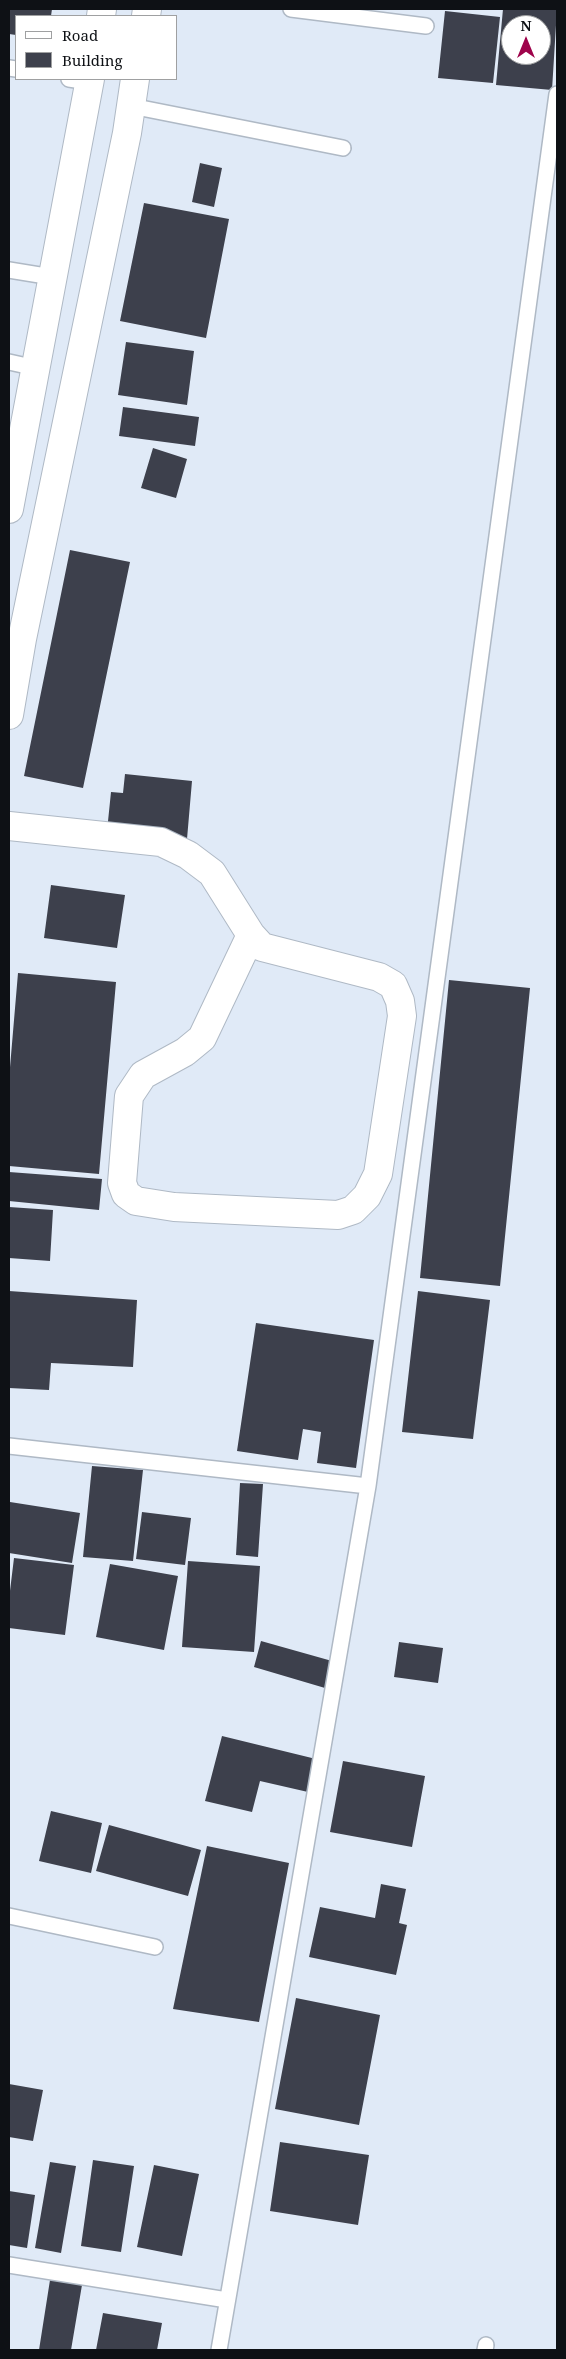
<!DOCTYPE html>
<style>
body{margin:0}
#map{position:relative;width:566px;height:2359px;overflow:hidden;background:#e0eaf7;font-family:"Noto Serif",serif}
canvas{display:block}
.frame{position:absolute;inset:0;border:10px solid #0e1115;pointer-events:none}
.legend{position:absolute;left:15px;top:15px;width:162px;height:65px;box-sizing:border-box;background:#fff;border:1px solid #9fa0a1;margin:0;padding:6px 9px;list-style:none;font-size:15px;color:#0e1115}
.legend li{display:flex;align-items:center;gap:10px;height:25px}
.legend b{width:25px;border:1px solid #9fa0a1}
.north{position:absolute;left:501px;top:15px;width:50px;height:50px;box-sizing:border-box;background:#fff;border:1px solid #9fa0a1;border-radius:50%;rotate:0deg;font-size:14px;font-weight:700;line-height:20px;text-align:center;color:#0e1115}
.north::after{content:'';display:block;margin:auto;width:18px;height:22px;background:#9e034b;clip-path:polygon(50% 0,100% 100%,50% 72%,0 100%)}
</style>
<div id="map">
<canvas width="566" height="2359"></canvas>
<div class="frame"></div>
<ul class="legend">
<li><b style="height:6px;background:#fff"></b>Road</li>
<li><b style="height:14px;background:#3d404c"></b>Building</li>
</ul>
<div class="north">N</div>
</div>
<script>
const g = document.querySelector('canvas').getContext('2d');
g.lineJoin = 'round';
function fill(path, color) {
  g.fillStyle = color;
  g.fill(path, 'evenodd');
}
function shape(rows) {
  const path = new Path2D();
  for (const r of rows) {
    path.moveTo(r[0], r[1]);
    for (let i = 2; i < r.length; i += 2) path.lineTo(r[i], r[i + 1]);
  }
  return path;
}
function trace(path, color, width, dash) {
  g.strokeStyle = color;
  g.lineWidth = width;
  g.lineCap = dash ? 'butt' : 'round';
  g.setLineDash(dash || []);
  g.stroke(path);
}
fill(shape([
 [9,9,52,9,51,16,16,16,16,35,9,34],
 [503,9,557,9,552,90,496,85],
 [511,25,541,25,541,55,511,55],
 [445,11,500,17,493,83,438,78],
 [200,163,222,168,214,207,192,202],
 [144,203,229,219,206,338,120,321],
 [126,342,194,351,187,405,118,395],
 [123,407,199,417,195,446,119,436],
 [153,448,187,459,176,498,141,488],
 [70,550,130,562,83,788,24,776],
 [125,774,192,781,187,839,107,831,111,792,123,793],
 [51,885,125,895,117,948,44,938],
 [18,973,116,982,99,1174,9,1166,9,1079],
 [449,980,530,988,500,1286,420,1278],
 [9,1172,102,1179,99,1210,9,1201],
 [9,1207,53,1210,50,1261,9,1258],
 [9,1291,137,1300,133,1367,51,1363,49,1390,9,1388],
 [418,1291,490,1300,473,1439,402,1432],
 [256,1323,374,1340,356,1468,317,1463,321,1432,303,1429,298,1460,237,1451],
 [92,1466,143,1470,133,1561,83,1557],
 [240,1483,263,1484,258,1557,236,1555],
 [10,1502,80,1513,72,1563,9,1553],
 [142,1512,191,1518,185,1565,136,1559],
 [14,1558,74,1565,65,1635,9,1628,9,1599],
 [188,1561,260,1566,254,1652,182,1647],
 [110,1564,178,1576,164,1650,96,1637],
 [261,1641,332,1661,325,1688,254,1667],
 [399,1642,443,1648,438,1683,394,1677],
 [222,1736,316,1759,308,1792,260,1781,252,1812,205,1801],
 [343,1761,425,1776,412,1847,330,1832],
 [51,1811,102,1823,91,1873,39,1861],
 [109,1825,201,1850,188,1896,96,1871],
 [207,1846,289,1863,259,2022,173,2009],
 [381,1884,406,1889,399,1923,407,1925,396,1975,309,1957,320,1907,375,1918],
 [296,1998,380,2015,359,2125,275,2109],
 [9,2084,43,2090,33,2141,9,2137],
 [280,2142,369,2155,358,2225,270,2211],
 [93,2160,134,2166,121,2252,81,2246],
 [50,2162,76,2166,61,2253,35,2248],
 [154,2165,199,2174,182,2256,137,2247],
 [9,2191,35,2195,27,2248,9,2245],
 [50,2280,82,2285,71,2350,39,2350],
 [103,2313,162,2323,157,2350,96,2350]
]), '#3d404c');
const lane = shape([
 [291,9,426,26],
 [9,68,16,69],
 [69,79,89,82],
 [131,106,343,148],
 [9,270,52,277],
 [9,362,36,368],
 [9,1446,368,1486],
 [9,1916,155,1947],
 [9,2265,227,2300],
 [219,2350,368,1486,557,94],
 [485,2350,486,2345]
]);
const street = shape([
 [9,826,161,842,188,855,212,873,251,935,262,947,379,977,393,985,400,1001,402,1016,378,1174,367,1196,353,1210,338,1215,174,1207,136,1201,126,1194,122,1183,129,1096,143,1075,185,1052,202,1038,251,935]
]);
const secondary = shape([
 [101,16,102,9],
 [146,16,147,9],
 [9,509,90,79],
 [9,715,22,639,127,133,135,79]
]);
trace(lane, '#afb9c5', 18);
trace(street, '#afb9c5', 30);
trace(secondary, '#afb9c5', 30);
trace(lane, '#fff', 15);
trace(street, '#fff', 28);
trace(secondary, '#fff', 28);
</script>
